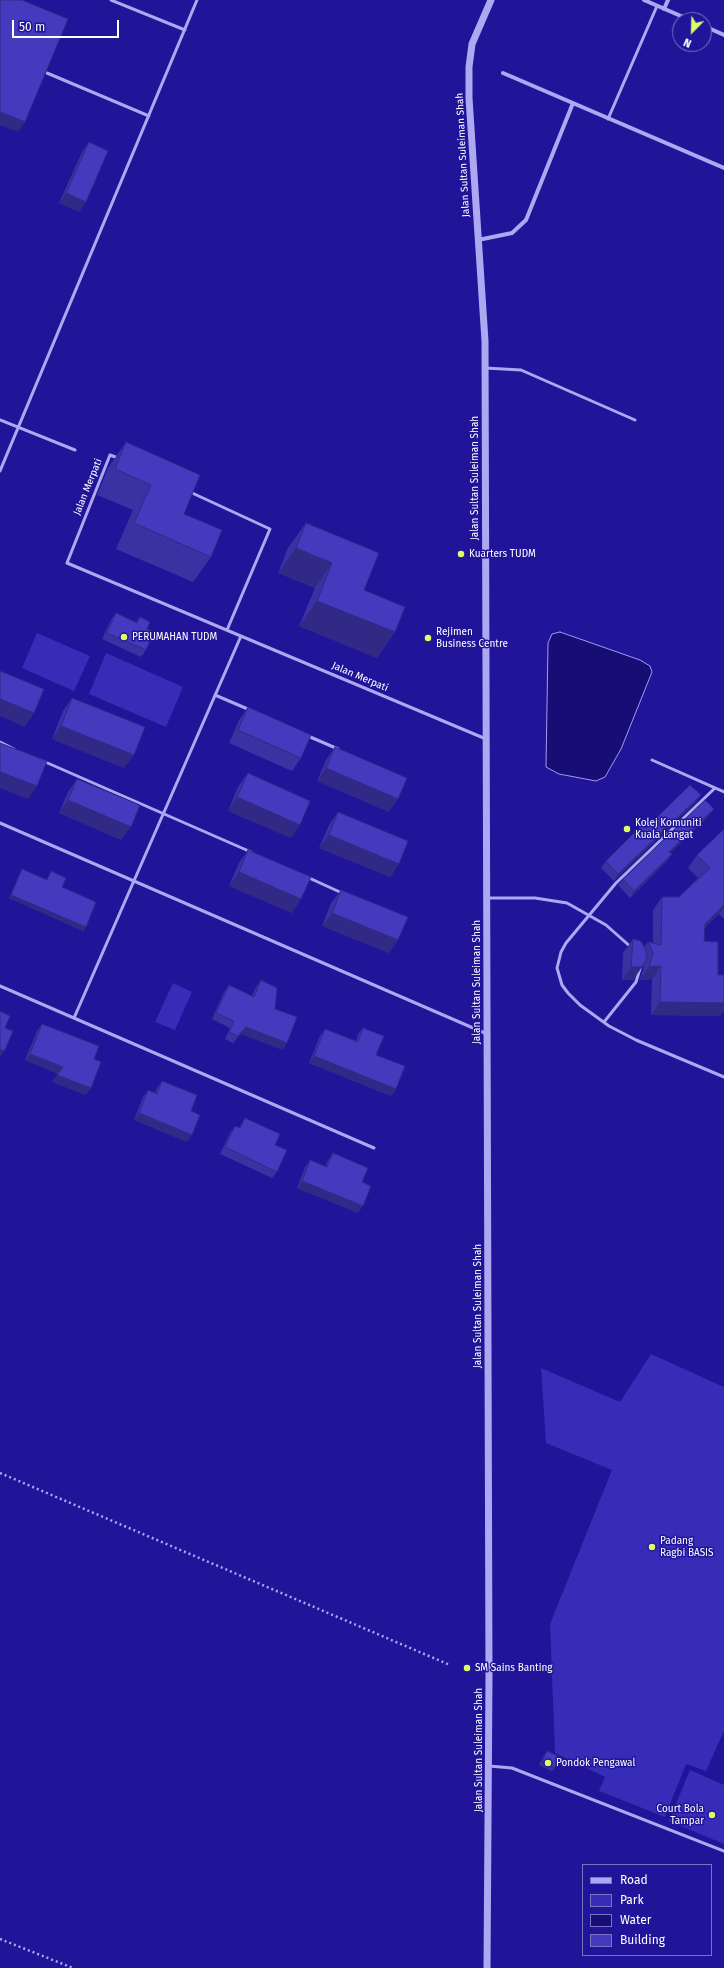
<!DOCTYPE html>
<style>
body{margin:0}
#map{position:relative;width:724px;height:1968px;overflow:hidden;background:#201598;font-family:"Fira Sans",sans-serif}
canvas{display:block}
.legend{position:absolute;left:582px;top:1864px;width:130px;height:92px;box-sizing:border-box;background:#201598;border:1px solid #7973c1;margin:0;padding:5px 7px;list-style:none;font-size:12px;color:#fff}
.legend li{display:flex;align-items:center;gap:8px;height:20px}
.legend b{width:20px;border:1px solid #7973c1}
.north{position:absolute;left:672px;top:12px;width:40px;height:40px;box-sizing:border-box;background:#201598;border:1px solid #7973c1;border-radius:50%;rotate:203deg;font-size:11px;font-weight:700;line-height:16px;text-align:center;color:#fff}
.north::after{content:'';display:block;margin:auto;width:14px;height:18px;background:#dcff69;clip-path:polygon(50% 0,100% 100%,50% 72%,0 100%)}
.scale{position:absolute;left:12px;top:20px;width:107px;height:18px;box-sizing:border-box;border:2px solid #fff;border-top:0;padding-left:5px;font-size:12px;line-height:14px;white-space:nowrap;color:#fff;-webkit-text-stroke:3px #201598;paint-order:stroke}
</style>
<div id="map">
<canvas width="724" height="1968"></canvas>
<ul class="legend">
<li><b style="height:5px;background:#ada8f2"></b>Road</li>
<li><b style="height:11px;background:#362cb8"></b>Park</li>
<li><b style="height:11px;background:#170e75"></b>Water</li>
<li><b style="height:11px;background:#443abe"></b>Building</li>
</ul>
<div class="north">N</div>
<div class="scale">50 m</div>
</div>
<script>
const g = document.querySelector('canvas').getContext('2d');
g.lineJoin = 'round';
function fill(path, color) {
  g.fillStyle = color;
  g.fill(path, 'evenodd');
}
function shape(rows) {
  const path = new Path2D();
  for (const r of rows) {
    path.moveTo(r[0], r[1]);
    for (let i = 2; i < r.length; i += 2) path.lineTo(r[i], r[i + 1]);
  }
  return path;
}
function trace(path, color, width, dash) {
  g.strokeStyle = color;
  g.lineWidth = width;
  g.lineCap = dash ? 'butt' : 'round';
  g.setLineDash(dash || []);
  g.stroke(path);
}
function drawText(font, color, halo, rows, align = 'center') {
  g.font = font + ' "Fira Sans",sans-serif';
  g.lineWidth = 3;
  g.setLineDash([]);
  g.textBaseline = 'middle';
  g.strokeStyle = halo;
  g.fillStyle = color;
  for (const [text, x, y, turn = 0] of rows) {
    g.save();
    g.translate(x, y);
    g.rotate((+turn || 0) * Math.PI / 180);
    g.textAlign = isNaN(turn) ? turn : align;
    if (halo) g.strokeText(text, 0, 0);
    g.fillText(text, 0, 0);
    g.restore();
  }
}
fill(shape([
 [37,633,90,656,74,691,22,668],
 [106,653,183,687,166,727,89,694],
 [173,983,192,992,175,1030,155,1022],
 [651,1354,724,1387,724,1731,706,1771,686,1764,665,1817,599,1791,605,1777,555,1753,550,1624,612,1470,546,1443,541,1368,620,1402],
 [690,1770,724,1785,724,1844,669,1821]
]), '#362cb8');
const water = shape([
 [560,632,640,660,650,666,652,672,621,749,605,777,596,781,559,774,546,767,548,643,552,634,560,632]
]);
fill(water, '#170e75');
trace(water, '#a09bf5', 1);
trace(shape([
 [0,1473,450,1665],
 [0,1939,73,1968]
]), '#ada8f2', 2.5, [2, 3]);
trace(shape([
 [111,0,185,30],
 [47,73,149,116],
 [608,119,657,6],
 [485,368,521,370,635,420],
 [0,420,75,450],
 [118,458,110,455,67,563,486,739],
 [0,471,197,0],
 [190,492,270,529,227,630],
 [215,695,250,710],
 [308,736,338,749],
 [0,742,14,749],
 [652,760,724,792],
 [43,761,251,852],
 [715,788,616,883,566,943,561,952,557,968,562,985,568,993,580,1005,609,1026,636,1040,724,1077],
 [0,823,487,1034],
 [307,877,342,893],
 [487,898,535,898,567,903,606,925,632,948],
 [0,986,374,1148],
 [74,1018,241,636],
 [604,1022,636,982,641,965],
 [489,1766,512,1768,724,1851]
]), '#ada8f2', 3);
trace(shape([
 [644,0,690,20],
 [664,9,668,0],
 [704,26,724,35],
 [503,73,724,168],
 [478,240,512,233,526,220,573,103]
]), '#ada8f2', 4);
trace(shape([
 [487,1968,489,1675,485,341,469,98,469,67,472,44,491,0]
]), '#ada8f2', 7);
fill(shape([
 [89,142,79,212,59,203,82,152],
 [126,442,184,514,211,557,193,582,116,549,133,510,97,495,108,468],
 [306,523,364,590,395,632,377,658,299,626,315,588,278,573,288,548],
 [116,613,136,622,140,617,147,629,146,650,141,657,102,639,111,620],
 [72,698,124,768,52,739,63,711],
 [248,707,301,758,292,771,229,743,239,720],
 [335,747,389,812,317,781,326,760],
 [248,773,291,838,228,811,238,787],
 [77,779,121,840,59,813,68,792],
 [701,795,696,802,614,881,601,868,606,861,646,828],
 [338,812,399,864,390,877,319,848,329,825],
 [709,816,670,853,672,854,667,861,630,898,618,885,623,879],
 [724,829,724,919,719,914,704,928,704,941,718,975,720,1016,651,1015,652,979,640,980,644,966,643,965,633,980,622,980,623,953,633,939,644,947,648,942,653,943,653,910,662,897,679,897,698,878,688,868,697,855],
 [248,850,301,899,292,913,229,886,239,863],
 [22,869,46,880,51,871,62,887,86,927,83,931,9,898,20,873],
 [341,890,398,940,389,953,322,926,331,903],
 [261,980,275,1009,283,1050,241,1034,233,1043,225,1039,230,1028,212,1019,224,992,229,985,252,996,256,987],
 [42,1024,94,1059,86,1095,52,1082,58,1074,25,1060,37,1031],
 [363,1028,376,1055,396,1089,391,1096,309,1063,320,1036,325,1029,356,1041,358,1034],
 [162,1081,191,1111,187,1142,134,1120,143,1097,148,1090,155,1093,157,1088],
 [245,1118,275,1145,277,1172,272,1178,220,1154,230,1133,235,1126,239,1128],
 [333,1153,362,1182,358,1213,297,1188,305,1167,310,1160,325,1167,328,1160],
 [547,1751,555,1768,552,1771,539,1765,544,1755]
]), '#3a32a3');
fill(shape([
 [0,112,25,122,18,132,0,125],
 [66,193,86,202,79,212,59,203],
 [296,548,332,563,315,588,278,573],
 [317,601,395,632,377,658,299,626],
 [0,699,34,713,25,727,0,716],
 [61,726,134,755,124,768,52,739],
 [326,768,398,799,389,812,317,781],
 [0,772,37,786,28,799,0,788],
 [701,795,696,802,614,881,618,874],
 [237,797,300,825,291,838,228,811],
 [68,800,131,827,121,840,59,813],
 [714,809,709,816,664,859,669,852],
 [329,835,399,864,390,877,319,848],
 [672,854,667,861,630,898,634,891],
 [239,872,301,899,292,913,229,886],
 [11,895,86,927,83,931,9,898],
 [724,905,724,907,719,914,696,937,705,924],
 [332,913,398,940,389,953,322,926],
 [661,966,652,979,640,980,649,967],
 [631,967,642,967,633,980,622,980],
 [660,1002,724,1003,724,1011,720,1016,651,1015],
 [246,1027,287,1043,283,1050,241,1034,233,1043],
 [0,1050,5,1050,0,1057],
 [30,1054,63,1067,58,1074,25,1060],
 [314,1056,396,1089,391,1096,309,1063],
 [57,1075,91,1088,86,1095,52,1082],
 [139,1113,192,1135,187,1142,134,1120],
 [302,1181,363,1206,358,1213,297,1188]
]), '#302985');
const building = shape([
 [0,0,22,0,68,19,25,122,0,112,0,0],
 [89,142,108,151,86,202,66,193,89,142],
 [126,442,200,475,184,514,222,530,211,557,134,523,151,485,115,469,126,442],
 [306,523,379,553,364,590,405,607,395,632,317,601,332,563,296,548,306,523],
 [116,613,137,623,140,617,150,622,147,629,154,632,146,650,107,633,116,613],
 [0,671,44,689,34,713,0,699,0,671],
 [72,698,145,727,134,755,61,726,72,698],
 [248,707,311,735,301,758,238,730,248,707],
 [0,743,47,761,37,786,0,772,0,743],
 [335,747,407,778,398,799,326,768,335,747],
 [248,773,310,801,300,825,237,797,248,773],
 [77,779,140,805,131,827,68,800,77,779],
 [690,785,701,795,618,874,606,861,642,825,646,828,690,785],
 [705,800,714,809,669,852,672,854,634,891,623,879,705,800],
 [338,812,408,841,399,864,329,835,338,812],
 [724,829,724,905,705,924,704,941,718,942,718,975,724,975,724,1003,660,1002,661,966,649,967,653,953,648,942,661,945,662,897,679,897,710,868,697,855,724,829],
 [248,850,311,877,301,899,239,872,248,850],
 [22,869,47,880,51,871,66,878,62,887,96,902,86,927,11,895,22,869],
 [341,890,408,917,398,940,332,913,341,890],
 [633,939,641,941,647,953,646,960,642,967,631,967,633,939],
 [261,980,277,988,275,1009,297,1017,287,1043,246,1027,238,1036,229,1032,234,1021,216,1013,229,985,254,997,261,980],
 [0,1011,10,1016,5,1028,13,1031,5,1050,0,1050,0,1011],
 [42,1024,99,1046,94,1059,101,1062,91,1088,57,1075,63,1067,30,1054,42,1024],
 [363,1028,384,1036,376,1055,405,1066,396,1089,314,1056,325,1029,358,1042,363,1028],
 [162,1081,197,1095,191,1111,200,1115,192,1135,139,1113,148,1090,157,1094,162,1081],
 [245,1118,280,1134,275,1145,287,1150,277,1172,225,1147,235,1126,240,1128,245,1118],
 [333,1153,368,1168,362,1182,371,1186,363,1206,302,1181,310,1160,327,1167,333,1153],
 [547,1751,560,1757,555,1768,542,1762,547,1751]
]);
fill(building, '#443abe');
trace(building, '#302985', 1);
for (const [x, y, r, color] of [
 [461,554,4,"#dcff69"],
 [124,637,4,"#dcff69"],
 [428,638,4,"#dcff69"],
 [627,829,4,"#dcff69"],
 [652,1547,4,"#dcff69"],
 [467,1668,4,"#dcff69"],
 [548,1763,4,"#dcff69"],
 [712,1815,4,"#dcff69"]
]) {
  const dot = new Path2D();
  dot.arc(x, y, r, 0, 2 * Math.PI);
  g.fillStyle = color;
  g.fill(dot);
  trace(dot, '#201598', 1.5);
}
drawText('10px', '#fff', '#201598', [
 ["Jalan Sultan Suleiman Shah",463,155,-93],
 ["Jalan Sultan Suleiman Shah",475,478,-90],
 ["Jalan Merpati",88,487,-68],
 ["Jalan Merpati",360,677,23],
 ["Jalan Sultan Suleiman Shah",477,982,-90],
 ["Jalan Sultan Suleiman Shah",478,1306,-90],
 ["Jalan Sultan Suleiman Shah",479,1750,-90]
]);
drawText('10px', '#fff', '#201598', [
 ["Kuarters TUDM",469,554],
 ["Rejimen",436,632],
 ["Business Centre",436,644],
 ["PERUMAHAN TUDM",132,637],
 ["Kolej Komuniti",635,823],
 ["Kuala Langat",635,835],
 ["Padang",660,1541],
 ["Ragbi BASIS",660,1553],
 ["SM Sains Banting",475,1668],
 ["Pondok Pengawal",556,1763],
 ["Court Bola",704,1809,"right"],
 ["Tampar",704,1821,"right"]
], 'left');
</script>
